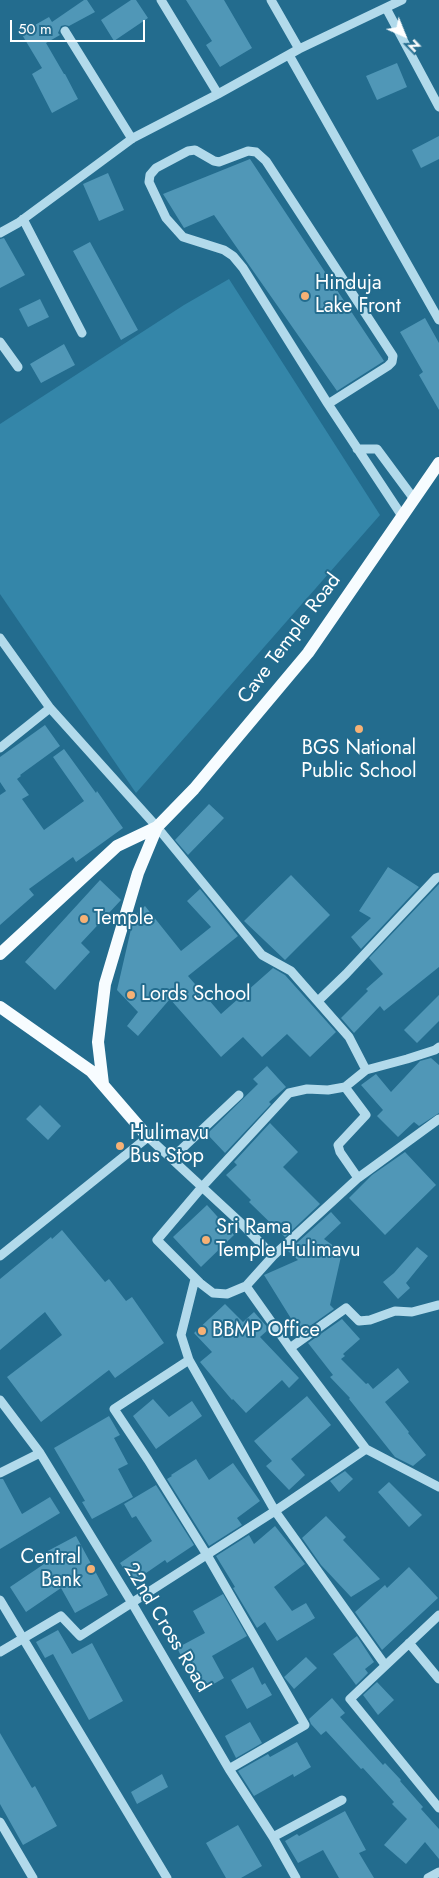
<!DOCTYPE html>
<style>
body{margin:0}
#map{position:relative;width:439px;height:1878px;overflow:hidden;background:#236c8e;font-family:Jost,sans-serif}
canvas{display:block}
.north{position:absolute;left:379px;top:10px;width:50px;height:50px;-webkit-text-stroke:4px #236c8e;paint-order:stroke;rotate:136deg;font-size:14px;font-weight:700;line-height:20px;text-align:center;color:#fff}
.north::after{content:'';display:block;margin:auto;width:18px;height:22px;background:#fff;clip-path:polygon(50% 0,100% 100%,50% 72%,0 100%)}
.scale{position:absolute;left:10px;top:20px;width:135px;height:22px;box-sizing:border-box;border:2px solid #fff;border-top:0;padding-left:6px;font-size:15px;line-height:18px;white-space:nowrap;color:#fff;-webkit-text-stroke:4px #236c8e;paint-order:stroke}
</style>
<div id="map">
<canvas width="439" height="1878"></canvas>
<div class="north">N</div>
<div class="scale">50 m</div>
</div>
<script>
const g = document.querySelector('canvas').getContext('2d');
g.lineJoin = 'round';
function fill(path, color) {
  g.fillStyle = color;
  g.fill(path, 'evenodd');
}
function shape(rows) {
  const path = new Path2D();
  for (const r of rows) {
    path.moveTo(r[0], r[1]);
    for (let i = 2; i < r.length; i += 2) path.lineTo(r[i], r[i + 1]);
  }
  return path;
}
function trace(path, color, width, dash) {
  g.strokeStyle = color;
  g.lineWidth = width;
  g.lineCap = dash ? 'butt' : 'round';
  g.setLineDash(dash || []);
  g.stroke(path);
}
function drawText(font, color, halo, rows, align = 'center') {
  g.font = font + ' Jost,sans-serif';
  g.lineWidth = 4;
  g.setLineDash([]);
  g.textBaseline = 'middle';
  g.strokeStyle = halo;
  g.fillStyle = color;
  for (const [text, x, y, turn = 0] of rows) {
    g.save();
    g.translate(x, y);
    g.rotate((+turn || 0) * Math.PI / 180);
    g.textAlign = isNaN(turn) ? turn : align;
    if (halo) g.strokeText(text, 0, 0);
    g.fillText(text, 0, 0);
    g.restore();
  }
}
fill(shape([
 [229,279,380,515,136,793,0,594,0,424,184,305]
]), '#3486a9');
fill(shape([
 [84,0,87,0,95,12,69,26,65,25,61,26,58,33,60,35,46,43,64,74,65,74,78,99,52,113,32,74,42,68,21,33,49,17,52,22],
 [131,0,136,0,148,18,114,41,101,20],
 [186,0,224,0,252,48,220,67,206,45,212,41],
 [397,63,407,87,377,100,366,76],
 [439,136,439,159,421,168,412,150],
 [250,159,384,361,337,391,214,215,184,228,163,194],
 [108,173,124,210,99,221,83,184],
 [4,238,25,275,0,288,0,239],
 [90,242,138,330,121,340,73,251],
 [40,299,49,317,28,327,19,309],
 [425,318,439,343,439,410,419,375,423,372,400,332],
 [64,344,75,365,41,383,30,364],
 [45,725,60,746,20,775,21,776,17,779,29,795,22,799,44,830,84,801,53,757,64,749,96,793,97,791,123,828,76,862,73,857,29,889,34,895,0,925,0,795,6,791,0,782,0,757],
 [209,804,224,818,188,855,175,840],
 [388,867,419,887,361,949,351,937,371,918,359,911],
 [291,875,330,915,285,960,244,921],
 [100,880,121,900,81,943,90,952,55,990,25,962],
 [439,884,439,967,384,1011,380,1006,354,1033,341,1018,368,991,366,989,383,974,369,958],
 [200,889,238,936,188,976,221,1014,273,968,285,975,336,1032,310,1057,287,1034,262,1057,243,1037,221,1057,170,999,138,1036,127,1026,138,1012,117,990,134,916,145,906,181,951,211,927,187,901],
 [439,995,439,1021,417,1043,404,1030],
 [431,1058,439,1065,439,1113,419,1126,414,1122,398,1137,377,1116,383,1110,361,1085,376,1074,391,1092,420,1061],
 [267,1066,286,1087,269,1102,271,1104,225,1153,207,1134,258,1084,253,1079],
 [40,1105,61,1126,48,1140,26,1119],
 [270,1123,298,1152,283,1167,320,1204,285,1237,249,1202,251,1200,226,1175,237,1165,234,1162],
 [405,1152,436,1185,385,1235,349,1198,372,1175],
 [207,1205,234,1235,201,1267,173,1237],
 [331,1212,341,1223,324,1239,342,1252,330,1305,334,1309,300,1333,264,1275,298,1260,288,1251],
 [62,1230,105,1282,109,1279,126,1301,132,1297,164,1343,115,1378,109,1370,41,1422,7,1377,62,1335,45,1312,0,1350,0,1279,51,1237,52,1239],
 [417,1247,428,1256,406,1283,410,1288,398,1299,383,1282,394,1273],
 [225,1304,243,1322,254,1312,269,1329,260,1337,299,1378,289,1388,282,1380,246,1413,233,1399,232,1400,200,1362,212,1352,194,1333],
 [342,1319,360,1339,343,1354,345,1356,341,1359,366,1384,368,1383,373,1389,398,1368,409,1382,385,1402,409,1432,408,1433,426,1455,413,1466,395,1457,349,1399,350,1398,330,1377,333,1375,308,1343],
 [307,1396,331,1425,291,1459,305,1475,289,1490,266,1466,272,1461,254,1441],
 [153,1399,169,1417,192,1401,202,1416,156,1449,133,1416],
 [109,1416,120,1435,114,1438,128,1464,118,1469,133,1497,92,1519,82,1502,85,1501,54,1448],
 [196,1459,209,1480,233,1463,260,1501,237,1518,242,1525,209,1546,167,1479,172,1476,171,1475],
 [345,1471,353,1479,339,1492,330,1481],
 [0,1479,3,1479,22,1514,50,1497,60,1513,0,1549],
 [389,1482,422,1515,409,1527,378,1492],
 [156,1485,194,1545,167,1563,165,1560,133,1582,120,1563,152,1541,136,1516,132,1518,124,1504],
 [326,1516,346,1537,343,1540,380,1579,351,1597,321,1565,302,1538],
 [275,1526,305,1564,274,1587,292,1611,306,1603,315,1618,277,1641,265,1622,257,1628,233,1588,235,1587,216,1556,249,1535,254,1544],
 [76,1536,108,1595,75,1613,61,1588,26,1612,10,1587,47,1562,42,1554],
 [409,1567,438,1598,382,1650,355,1612,385,1585,387,1588],
 [223,1594,247,1636,212,1656,224,1678,200,1692,177,1648,205,1633,193,1611],
 [58,1630,72,1654,92,1643,123,1701,89,1720,53,1654,45,1658,36,1642],
 [357,1636,374,1662,365,1669,368,1673,356,1685,333,1654],
 [306,1657,317,1668,294,1689,284,1677],
 [253,1667,262,1685,265,1683,272,1695,247,1709,231,1680],
 [377,1682,394,1700,378,1715,363,1695],
 [332,1698,345,1713,340,1717,383,1765,385,1763,401,1780,400,1781,423,1807,421,1809,439,1829,439,1859,425,1842,406,1864,384,1845,407,1819,392,1804,394,1802,363,1768,361,1769,326,1731,321,1735,311,1724,309,1719],
 [250,1722,262,1743,236,1758,225,1736],
 [0,1733,32,1788,35,1786,57,1826,23,1845,0,1804],
 [297,1742,311,1767,294,1777,293,1774,254,1796,238,1771,268,1754,270,1757],
 [162,1774,168,1787,137,1804,131,1792],
 [345,1811,366,1850,359,1853,374,1878,339,1878,323,1850,298,1863,285,1841,297,1834,299,1836],
 [238,1825,262,1866,241,1878,226,1878,206,1843]
]), '#5097b7');
trace(shape([
 [161,0,218,94],
 [271,0,299,49],
 [386,8,439,107],
 [65,31,132,139],
 [289,55,439,320],
 [23,219,82,333],
 [0,233,18,223,133,138,218,94,299,49,402,0],
 [0,342,18,367],
 [328,404,388,366,392,362,393,356,266,161,256,152,248,151,219,162,214,161,195,150,188,151,156,168,150,175,149,182,166,218,183,237,224,250,233,256,243,268,328,404,402,516],
 [357,449,377,449,414,499],
 [0,638,50,708,157,827,262,955,291,971,349,1037,366,1070],
 [0,748,50,708],
 [318,1001,346,974,436,878,439,877],
 [345,1087,366,1115,338,1145,340,1152,358,1178],
 [172,1158,239,1095],
 [202,1187,242,1224,273,1256,246,1286,227,1294,213,1293,200,1283,157,1240,202,1187],
 [0,1256,148,1137,202,1187,289,1093,307,1089,328,1090,345,1087,366,1070,407,1059,435,1050,439,1047],
 [273,1256,358,1178,439,1119],
 [195,1279,181,1335,189,1360,275,1511,385,1665],
 [246,1286,290,1348,366,1449,439,1487],
 [290,1348,346,1308,359,1321,370,1320,395,1311,412,1312,438,1305],
 [189,1360,114,1409,148,1460,207,1555,305,1725,229,1769],
 [0,1400,40,1453,132,1603,229,1769,273,1837,296,1878],
 [0,1473,40,1453],
 [0,1600,167,1878],
 [439,1615,350,1699,439,1808],
 [409,1643,439,1679],
 [0,1652,61,1616,80,1636,275,1511,366,1449],
 [0,1822,33,1878],
 [273,1837,342,1800],
 [428,1878,439,1872]
]), '#b2daeb', 9);
trace(shape([
 [0,954,117,846,157,827],
 [0,1007,91,1071,148,1137],
 [103,1084,98,1042,105,984,138,873,157,827,194,789,308,653,439,463]
]), '#f7fcff', 12);
for (const [x, y, r, color] of [
 [305,296,5,"#f6b175"],
 [359,729,5,"#f6b175"],
 [84,919,5,"#f6b175"],
 [131,995,5,"#f6b175"],
 [120,1146,5,"#f6b175"],
 [206,1240,5,"#f6b175"],
 [202,1331,5,"#f6b175"],
 [91,1569,5,"#f6b175"]
]) {
  const dot = new Path2D();
  dot.arc(x, y, r, 0, 2 * Math.PI);
  g.fillStyle = color;
  g.fill(dot);
  trace(dot, '#236c8e', 2);
}
drawText('20px', '#fff', '#236c8e', [
 ["Hinduja",315,284],
 ["Lake Front",315,307],
 ["BGS National",359,749,"center"],
 ["Public School",359,772,"center"],
 ["Temple",94,919],
 ["Lords School",141,995],
 ["Hulimavu",130,1134],
 ["Bus Stop",130,1157],
 ["Sri Rama",216,1228],
 ["Temple Hulimavu",216,1251],
 ["BBMP Office",212,1331],
 ["Central",81,1558,"right"],
 ["Bank",81,1581,"right"]
], 'left');
drawText('20px', '#fff', '#236c8e', [
 ["Cave Temple Road",290,639,-53],
 ["22nd Cross Road",166,1628,59]
]);
</script>
